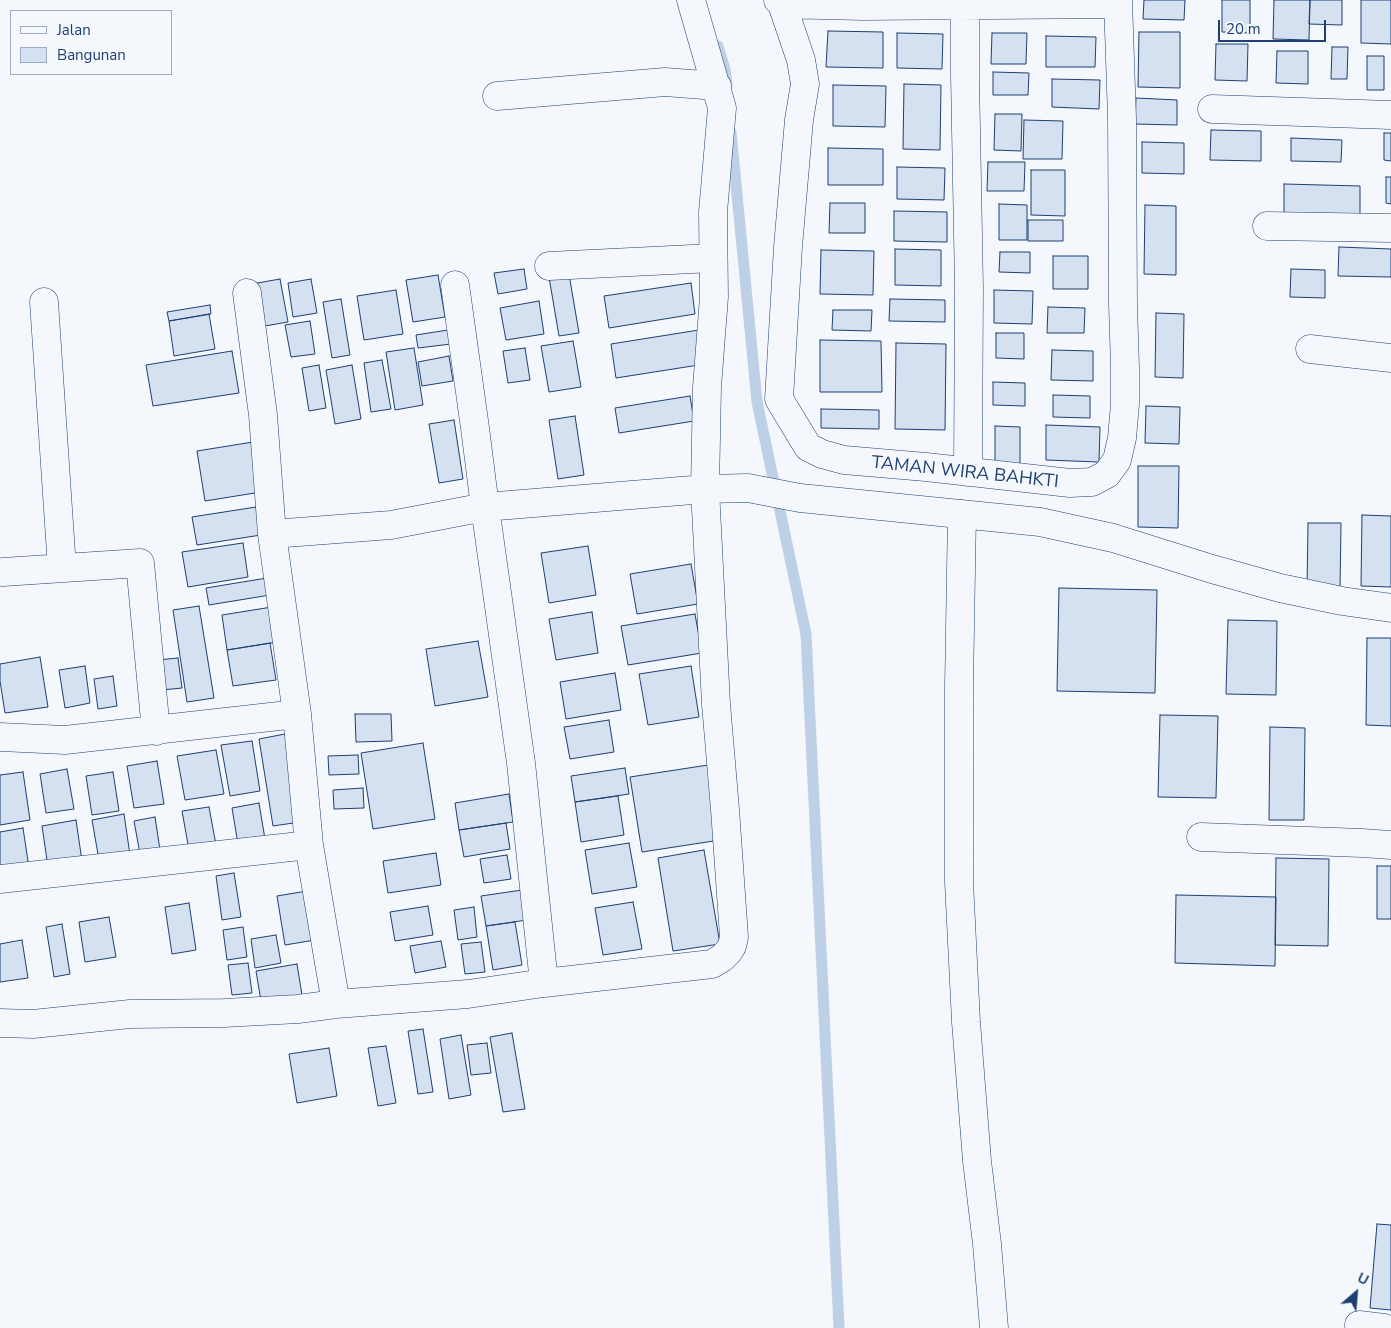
<!DOCTYPE html>
<style>
body{margin:0}
#map{position:relative;width:1391px;height:1328px;overflow:hidden;background:#f4f7fb;font-family:"Nunito Sans",sans-serif}
canvas{display:block}
.legend{position:absolute;left:10px;top:10px;width:162px;height:65px;box-sizing:border-box;background:#f4f7fb;border:1px solid #9eadc5;margin:0;padding:6px 9px;list-style:none;font-size:15px;color:#1d3f73}
.legend li{display:flex;align-items:center;gap:10px;height:25px}
.legend b{width:25px;border:1px solid #9eadc5}
.north{position:absolute;left:1331px;top:1268px;width:50px;height:50px;-webkit-text-stroke:4px #f4f7fb;paint-order:stroke;rotate:27deg;font-size:14px;font-weight:700;line-height:20px;text-align:center;color:#1d3f73}
.north::after{content:'';display:block;margin:auto;width:18px;height:22px;background:#1d3f73;clip-path:polygon(50% 0,100% 100%,50% 72%,0 100%)}
.scale{position:absolute;left:1218px;top:20px;width:108px;height:22px;box-sizing:border-box;border:2px solid #1d3f73;border-top:0;padding-left:6px;font-size:15px;line-height:18px;white-space:nowrap;color:#1d3f73;-webkit-text-stroke:4px #f4f7fb;paint-order:stroke}
</style>
<div id="map">
<canvas width="1391" height="1328"></canvas>
<ul class="legend">
<li><b style="height:6px;background:#f4f7fb"></b>Jalan</li>
<li><b style="height:14px;background:#d5e0f0"></b>Bangunan</li>
</ul>
<div class="north">U</div>
<div class="scale">20 m</div>
</div>
<script>
const g = document.querySelector('canvas').getContext('2d');
g.lineJoin = 'round';
function shape(rows) {
  const path = new Path2D();
  for (const r of rows) {
    path.moveTo(r[0], r[1]);
    for (let i = 2; i < r.length; i += 2) path.lineTo(r[i], r[i + 1]);
  }
  return path;
}
function trace(path, color, width, dash) {
  g.strokeStyle = color;
  g.lineWidth = width;
  g.lineCap = dash ? 'butt' : 'round';
  g.setLineDash(dash || []);
  g.stroke(path);
}
function fill(path, color) {
  g.fillStyle = color;
  g.fill(path, 'evenodd');
}
function drawText(font, color, halo, rows, align = 'center') {
  g.font = font + ' "Nunito Sans",sans-serif';
  g.lineWidth = 4;
  g.setLineDash([]);
  g.textBaseline = 'middle';
  g.strokeStyle = halo;
  g.fillStyle = color;
  for (const [text, x, y, turn = 0] of rows) {
    g.save();
    g.translate(x, y);
    g.rotate((+turn || 0) * Math.PI / 180);
    g.textAlign = isNaN(turn) ? turn : align;
    if (halo) g.strokeText(text, 0, 0);
    g.fillText(text, 0, 0);
    g.restore();
  }
}
trace(shape([
 [718,46,725,69,727,86],
 [731,132,757,402,806,634,839,1328]
]), '#bed0e5', 11);
const building = shape([
 [1144,0,1185,0,1184,20,1143,19,1144,0],
 [1222,0,1250,0,1250,33,1222,32,1222,0],
 [1274,0,1310,0,1309,40,1273,39,1274,0],
 [1310,0,1342,0,1342,25,1309,24,1310,0],
 [1361,0,1391,0,1391,44,1361,43,1361,0],
 [828,31,883,32,883,68,826,67,828,31],
 [1139,32,1180,32,1180,88,1138,87,1139,32],
 [897,33,943,34,942,69,897,68,897,33],
 [992,33,1027,33,1026,64,991,64,992,33],
 [1046,36,1096,37,1095,67,1046,67,1046,36],
 [1216,44,1248,44,1247,81,1215,80,1216,44],
 [1332,47,1348,47,1347,79,1331,79,1332,47],
 [1277,51,1308,51,1308,84,1276,83,1277,51],
 [1367,56,1384,56,1384,90,1367,90,1367,56],
 [993,72,1029,73,1028,95,993,95,993,72],
 [1052,79,1100,80,1099,109,1052,107,1052,79],
 [904,84,941,85,940,150,903,149,904,84],
 [833,85,886,86,885,127,833,126,833,85],
 [1136,98,1177,100,1177,125,1135,124,1136,98],
 [995,114,1022,114,1021,151,994,150,995,114],
 [1024,120,1063,121,1062,159,1023,159,1024,120],
 [1211,130,1261,131,1261,161,1210,160,1211,130],
 [1384,133,1391,133,1391,161,1384,160,1384,133],
 [1291,138,1342,140,1341,162,1291,161,1291,138],
 [1142,142,1184,143,1184,174,1142,173,1142,142],
 [828,148,883,149,883,185,828,185,828,148],
 [988,162,1025,162,1024,191,987,191,988,162],
 [897,167,945,168,944,200,897,199,897,167],
 [1031,170,1065,170,1065,216,1031,215,1031,170],
 [1386,177,1391,177,1391,204,1386,203,1386,177],
 [1284,184,1360,186,1360,217,1284,214,1284,184],
 [830,203,865,203,865,233,829,233,830,203],
 [999,204,1027,205,1027,240,999,240,999,204],
 [1145,205,1176,206,1176,275,1144,274,1145,205],
 [894,211,947,212,947,242,894,241,894,211],
 [1028,220,1063,220,1063,241,1028,241,1028,220],
 [1339,247,1391,249,1391,277,1338,276,1339,247],
 [895,249,941,250,941,286,895,285,895,249],
 [821,250,874,251,873,295,820,294,821,250],
 [1000,252,1030,252,1030,273,999,272,1000,252],
 [1053,256,1088,256,1088,289,1053,289,1053,256],
 [524,269,527,289,498,294,494,273,524,269],
 [1291,269,1325,270,1325,298,1290,297,1291,269],
 [569,274,579,333,559,336,549,277,569,274],
 [438,275,445,317,413,322,406,280,438,275],
 [280,279,288,322,259,327,252,284,280,279],
 [311,279,317,313,293,317,288,283,311,279],
 [691,283,695,314,609,328,604,296,691,283],
 [396,290,403,334,364,340,357,296,396,290],
 [994,290,1033,291,1032,324,994,323,994,290],
 [341,299,350,355,332,358,323,302,341,299],
 [890,299,945,300,945,322,889,321,890,299],
 [539,301,544,334,506,340,500,308,539,301],
 [210,305,211,314,169,321,167,312,210,305],
 [1048,307,1085,308,1084,333,1047,333,1048,307],
 [833,310,872,310,871,331,832,330,833,310],
 [1156,313,1184,314,1183,378,1155,377,1156,313],
 [209,314,215,349,174,356,169,321,209,314],
 [310,321,315,354,291,357,285,325,310,321],
 [448,330,451,344,418,348,416,335,448,330],
 [699,330,705,364,616,378,611,344,699,330],
 [996,333,1024,333,1024,359,996,358,996,333],
 [820,340,881,341,882,392,820,392,820,340],
 [573,341,581,387,549,392,541,346,573,341],
 [896,343,946,344,945,430,895,429,896,343],
 [414,348,423,405,395,410,386,352,414,348],
 [525,348,530,380,508,383,503,351,525,348],
 [1052,350,1093,351,1093,381,1051,380,1052,350],
 [232,351,239,393,153,406,146,365,232,351],
 [449,356,453,381,422,386,418,362,449,356],
 [382,360,391,409,371,412,364,363,382,360],
 [319,365,326,408,309,411,302,368,319,365],
 [352,365,361,419,335,424,326,370,352,365],
 [993,382,1025,383,1025,406,993,405,993,382],
 [1053,395,1090,396,1090,418,1053,417,1053,395],
 [690,396,694,421,619,433,615,408,690,396],
 [1146,406,1180,407,1179,444,1145,443,1146,406],
 [821,409,879,410,879,429,821,428,821,409],
 [575,416,584,475,558,479,549,420,575,416],
 [454,420,463,479,439,483,429,424,454,420],
 [1046,425,1100,427,1099,462,1046,460,1046,425],
 [995,426,1020,427,1020,470,995,469,995,426],
 [253,442,261,492,205,501,197,451,253,442],
 [1138,466,1179,466,1178,528,1138,527,1138,466],
 [256,507,261,535,197,545,192,517,256,507],
 [1362,515,1391,516,1391,587,1361,586,1362,515],
 [1308,523,1341,523,1340,590,1307,590,1308,523],
 [243,543,248,577,188,587,182,552,243,543],
 [588,546,596,595,549,603,541,553,588,546],
 [691,564,698,604,637,614,630,574,691,564],
 [267,578,270,595,209,605,206,588,267,578],
 [1059,588,1157,590,1155,693,1057,691,1059,588],
 [199,606,214,698,187,702,173,610,199,606],
 [272,607,278,642,227,650,222,615,272,607],
 [592,612,598,653,556,660,549,619,592,612],
 [695,614,702,653,628,665,621,626,695,614],
 [1228,620,1277,621,1276,695,1226,694,1228,620],
 [1367,638,1391,638,1391,726,1366,725,1367,638],
 [478,641,488,697,435,706,426,649,478,641],
 [270,643,276,680,233,686,227,650,270,643],
 [40,657,48,707,5,713,0,681,0,664,40,657],
 [178,658,182,688,162,690,158,660,178,658],
 [85,666,90,703,65,708,59,670,85,666],
 [691,666,699,717,648,725,639,674,691,666],
 [615,673,621,710,566,719,560,682,615,673],
 [113,676,117,706,98,709,94,679,113,676],
 [355,714,391,714,392,741,356,742,355,714],
 [1160,715,1218,716,1216,798,1158,797,1160,715],
 [609,720,614,752,570,759,564,727,609,720],
 [1270,727,1305,728,1304,820,1269,820,1270,727],
 [285,734,300,822,273,826,259,739,285,734],
 [252,741,260,791,230,796,221,745,252,741],
 [423,743,435,819,373,829,361,753,423,743],
 [216,750,224,794,185,800,177,756,216,750],
 [358,755,359,774,329,775,328,756,358,755],
 [157,761,164,804,134,808,127,766,157,761],
 [708,765,720,840,642,852,630,777,708,765],
 [625,768,629,794,575,802,571,776,625,768],
 [67,769,74,809,46,813,40,774,67,769],
 [23,772,30,820,0,825,0,775,23,772],
 [113,772,119,811,92,815,86,776,113,772],
 [363,788,364,808,334,809,333,790,363,788],
 [509,794,513,822,459,830,455,803,509,794],
 [618,796,624,835,581,842,575,802,618,796],
 [259,803,265,839,238,844,232,808,259,803],
 [209,807,216,845,189,850,182,811,209,807],
 [124,814,130,855,99,860,92,820,124,814],
 [155,817,160,850,140,854,134,821,155,817],
 [76,820,82,861,48,867,42,826,76,820],
 [506,823,510,849,464,857,459,830,506,823],
 [23,828,29,868,0,872,0,832,23,828],
 [629,843,637,887,592,894,585,850,629,843],
 [704,850,720,944,673,951,658,858,704,850],
 [436,853,441,885,388,893,383,861,436,853],
 [507,855,511,879,484,883,480,859,507,855],
 [1276,858,1329,859,1328,946,1275,945,1276,858],
 [1377,866,1391,866,1391,919,1377,919,1377,866],
 [234,873,241,917,222,920,216,876,234,873],
 [522,890,527,920,486,926,481,896,522,890],
 [307,891,315,940,285,945,277,896,307,891],
 [1176,895,1276,897,1275,966,1175,963,1176,895],
 [633,902,642,949,603,955,595,908,633,902],
 [189,903,196,950,172,954,165,907,189,903],
 [428,906,433,935,395,941,390,912,428,906],
 [474,907,477,937,458,940,454,910,474,907],
 [109,917,116,957,85,962,79,922,109,917],
 [515,922,522,965,493,970,486,926,515,922],
 [62,924,70,974,54,977,46,927,62,924],
 [243,927,247,957,227,960,223,930,243,927],
 [276,935,281,963,255,968,251,939,276,935],
 [22,940,28,978,0,982,0,944,22,940],
 [441,941,446,967,415,973,410,946,441,941],
 [481,942,485,972,465,974,461,944,481,942],
 [248,963,252,993,232,995,228,965,248,963],
 [297,964,302,995,261,1001,256,971,297,964],
 [423,1029,433,1092,418,1094,408,1031,423,1029],
 [512,1033,525,1109,503,1112,490,1037,512,1033],
 [461,1035,471,1095,449,1099,440,1039,461,1035],
 [487,1043,491,1073,471,1075,467,1045,487,1043],
 [386,1046,396,1103,378,1106,368,1048,386,1046],
 [329,1048,337,1096,297,1103,289,1054,329,1048],
 [1377,1224,1391,1225,1391,1310,1370,1308,1377,1224]
]);
fill(building, '#d5e0f0');
trace(building, '#1d3f73', 1);
const minor = shape([
 [778,0,782,4,801,60,805,84,799,120,788,247,779,399,808,447,822,454,844,460,926,467,1070,483,1092,482,1107,474,1117,460,1122,438,1125,404,1125,367,1123,305,1122,118,1118,0],
 [782,4,862,6,1118,4],
 [965,5,965,76,969,287,968,472],
 [497,96,665,82,717,86],
 [1212,109,1391,115],
 [1267,226,1391,228],
 [549,266,713,258],
 [455,285,475,428,485,507,521,763,544,983],
 [247,293,263,415,272,534,297,714,309,845,336,1004],
 [44,302,62,568],
 [1310,349,1391,358],
 [962,514,959,686,959,882,966,1022,977,1161,987,1244,994,1328],
 [272,534,391,525,485,507,705,489,748,488,800,498,1040,522,1113,538,1212,569,1280,588,1342,601,1391,608],
 [3,572,140,563,156,731],
 [0,737,65,740,297,714],
 [1201,837,1362,843,1391,845],
 [0,879,309,845],
 [0,1023,33,1024,130,1014,224,1013,298,1009,336,1004,468,994,544,983,712,964,722,958,728,952,732,946,734,937,725,809,716,704,705,489,707,387,714,297,713,212,722,108,691,0],
 [1359,1325,1384,1328]
]);
trace(minor, '#1d3f73', 29);
trace(minor, '#f4f7fb', 28);
drawText('18px', '#1d3f73', '#f4f7fb', [
 ["TAMAN WIRA BAHKTI",965,473,6]
]);
</script>
